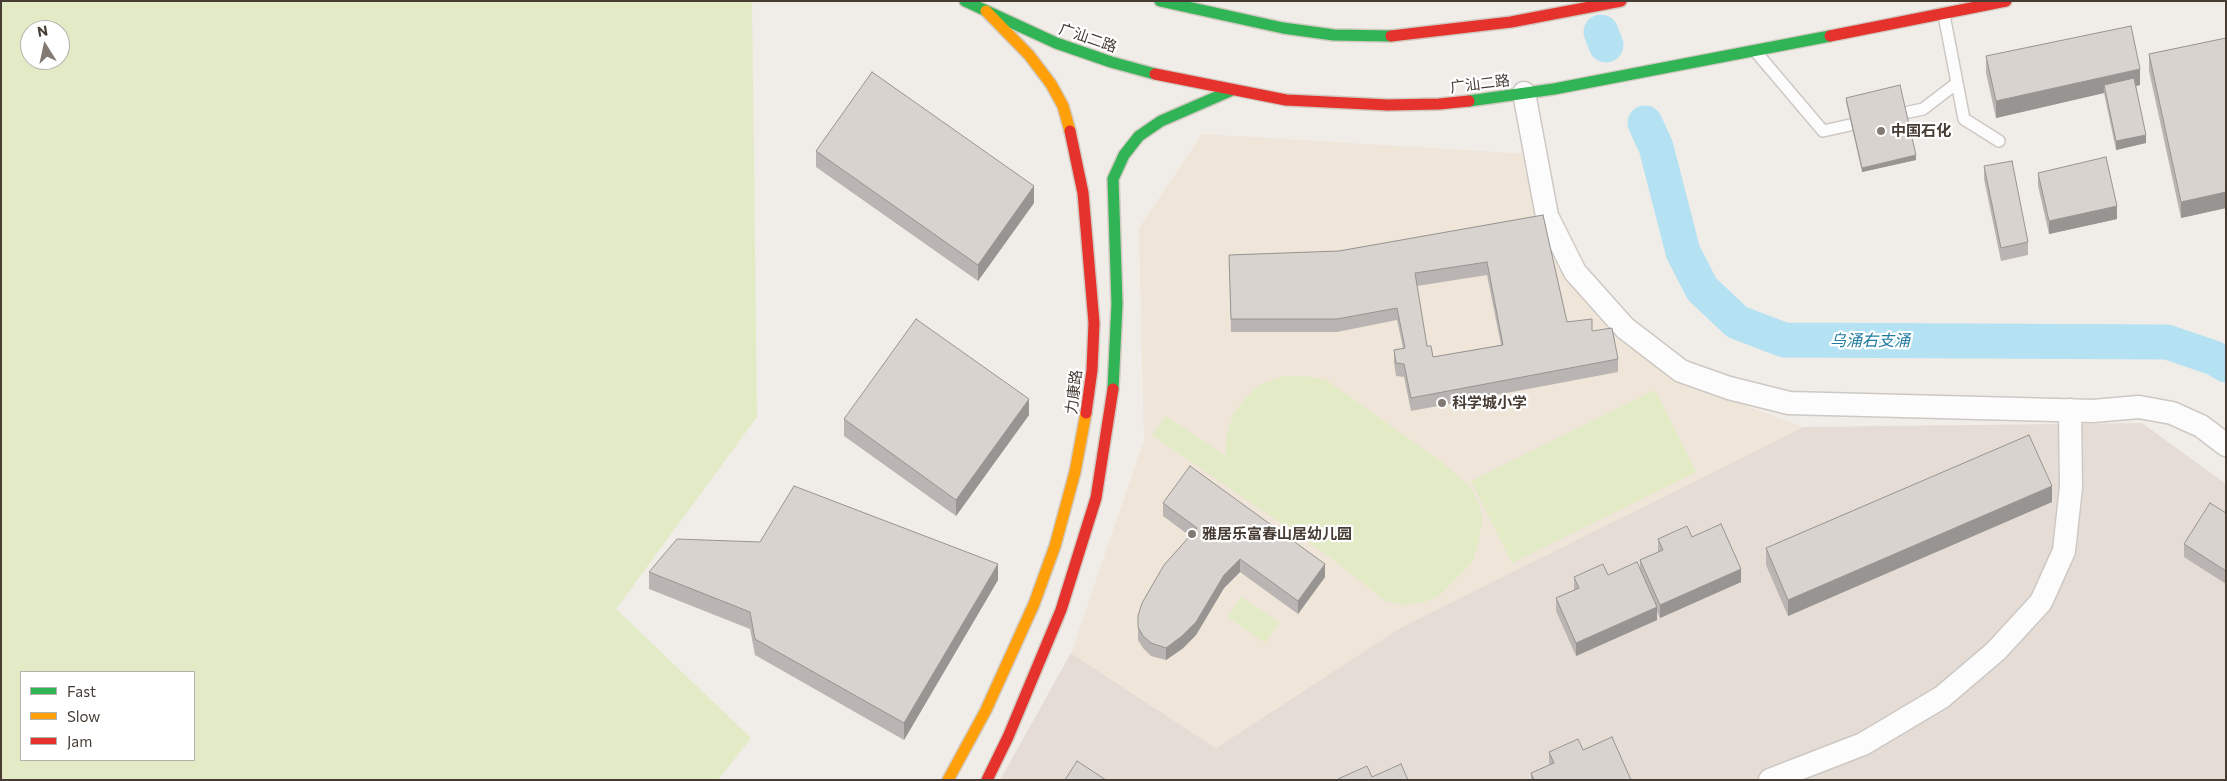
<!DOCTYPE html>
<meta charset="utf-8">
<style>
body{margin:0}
#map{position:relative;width:2227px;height:781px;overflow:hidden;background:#f0ece8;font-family:Commissioner,sans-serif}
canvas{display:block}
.frame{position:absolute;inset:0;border:2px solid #463c33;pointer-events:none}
.legend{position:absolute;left:20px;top:671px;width:175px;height:90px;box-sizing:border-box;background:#fff;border:1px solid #b5b1ad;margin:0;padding:6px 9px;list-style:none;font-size:15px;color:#463c33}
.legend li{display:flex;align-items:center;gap:10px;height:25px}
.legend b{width:25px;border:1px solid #b5b1ad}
.north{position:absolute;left:20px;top:20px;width:50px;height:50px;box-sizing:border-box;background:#fff;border:1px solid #b5b1ad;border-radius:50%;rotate:350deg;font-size:14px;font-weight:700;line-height:20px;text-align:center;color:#463c33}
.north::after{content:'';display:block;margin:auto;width:18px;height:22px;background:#827a72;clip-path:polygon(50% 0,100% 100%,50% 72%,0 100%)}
</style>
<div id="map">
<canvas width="2227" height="781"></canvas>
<div class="frame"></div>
<ul class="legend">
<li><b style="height:6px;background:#30b455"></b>Fast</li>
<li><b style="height:6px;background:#ff9f0a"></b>Slow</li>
<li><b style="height:6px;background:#e5322d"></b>Jam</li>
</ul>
<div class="north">N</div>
</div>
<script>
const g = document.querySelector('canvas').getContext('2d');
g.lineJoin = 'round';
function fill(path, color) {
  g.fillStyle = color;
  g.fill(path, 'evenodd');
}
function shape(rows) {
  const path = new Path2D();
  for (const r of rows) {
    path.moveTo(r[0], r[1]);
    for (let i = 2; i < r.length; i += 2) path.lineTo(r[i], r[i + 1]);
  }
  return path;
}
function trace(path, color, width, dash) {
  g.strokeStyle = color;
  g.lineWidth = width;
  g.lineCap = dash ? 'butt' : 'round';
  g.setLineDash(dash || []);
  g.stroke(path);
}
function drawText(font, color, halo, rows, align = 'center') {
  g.font = font + ' Commissioner,"Noto Sans SC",sans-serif';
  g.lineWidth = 4.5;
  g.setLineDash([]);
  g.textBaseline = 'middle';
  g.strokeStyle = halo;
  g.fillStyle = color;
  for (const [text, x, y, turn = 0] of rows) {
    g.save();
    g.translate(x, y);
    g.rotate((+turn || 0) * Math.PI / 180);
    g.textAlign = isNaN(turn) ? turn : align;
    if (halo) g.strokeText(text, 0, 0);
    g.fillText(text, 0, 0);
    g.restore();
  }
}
fill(shape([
 [2142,423,2226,484,2226,780,1000,780,1071,653,1216,748,1400,628,1803,427]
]), '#e5ddd5');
fill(shape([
 [1202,134,1527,154,1550,237,1678,380,1803,427,1400,628,1216,748,1071,653,1144,441,1139,228]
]), '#efe5d9');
fill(shape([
 [1,1,752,1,757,417,616,609,751,738,718,780,1,780],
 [30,30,60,30,60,60,30,60],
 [21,672,194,672,194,760,21,760],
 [1284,376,1305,376,1326,380,1443,463,1471,488,1480,506,1482,521,1479,541,1473,561,1440,595,1425,602,1405,605,1386,601,1326,554,1152,435,1166,416,1226,456,1226,438,1233,414,1246,398,1259,385],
 [1655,390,1696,472,1512,563,1471,481],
 [1241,597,1279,622,1265,643,1228,617]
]), '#e2ebc5');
trace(shape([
 [1601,32,1606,45],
 [1645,123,1656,147,1683,252,1702,289,1737,322,1784,340,2167,342,2214,358,2226,365]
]), '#b4e2f2', 35);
const lane = shape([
 [1944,15,1964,119,1999,141],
 [1756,52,1823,131,1850,125],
 [1909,112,1923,109,1957,83]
]);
const street = shape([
 [1524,93,1547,216,1575,272,1625,328,1681,371,1729,388,1789,403,2093,411,2139,407,2172,413,2201,426,2226,445],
 [1770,780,1863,744,1942,697,1996,651,2041,602,2064,551,2071,487,2070,410]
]);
const fast = shape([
 [965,1,1056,43,1111,62,1155,74],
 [1160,1,1283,28,1334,35,1391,36],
 [1469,101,1554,89,1830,36],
 [1113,389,1117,304,1113,179,1124,155,1139,136,1161,121,1230,91]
]);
const slow = shape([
 [986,11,1029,55,1051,84,1063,106,1070,131],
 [948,780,986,710,1034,604,1055,546,1075,472,1086,413]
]);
const jam = shape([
 [1391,36,1511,22,1621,1],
 [1830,36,2006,1],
 [1155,74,1286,100,1388,105,1439,104,1469,101],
 [1070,131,1083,193,1094,323,1092,370,1086,413],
 [987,780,1008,737,1061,610,1096,498,1113,389]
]);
trace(lane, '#cdc8c4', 14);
trace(street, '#cdc8c4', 25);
trace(fast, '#d1cac0', 14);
trace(slow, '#d1cac0', 14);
trace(jam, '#d1cac0', 14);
trace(lane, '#fdfcfc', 11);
trace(street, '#fdfcfc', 22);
trace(fast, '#30b455', 11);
trace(slow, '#ff9f0a', 11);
trace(jam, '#e5322d', 11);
fill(shape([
 [2226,38,2226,208,2181,218,2149,71,2149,54],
 [1986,56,2140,85,2136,86,2146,143,2116,150,2104,93,1996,118,1986,73],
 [1846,98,1916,160,1862,172,1846,102],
 [816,151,1034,203,978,281,816,167],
 [1984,166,2028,242,2028,255,2001,261,1984,179],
 [2038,173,2117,219,2049,234,2038,186],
 [1543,215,1567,322,1592,331,1618,359,1618,372,1411,411,1404,377,1396,376,1394,362,1394,350,1403,348,1397,320,1337,332,1231,332,1229,255,1339,251],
 [1487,275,1501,345,1433,357,1427,346,1417,286],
 [1029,415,956,516,844,436,844,419],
 [2052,502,1788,616,1766,565,1766,548],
 [1163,503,1325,577,1298,614,1240,572,1224,588,1196,635,1182,649,1166,660,1151,656,1143,648,1138,640,1138,616,1190,536,1163,516],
 [2226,513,2226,584,2184,557,2184,544],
 [1692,537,1741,582,1660,618,1657,612,1657,620,1576,656,1556,611,1556,598,1574,590,1574,577,1608,575,1640,568,1640,560,1658,552,1658,539],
 [649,572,998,580,904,740,755,655,750,629,649,589],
 [1583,750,1631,780,1531,780,1531,773,1549,765,1549,752]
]), '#bab5b2');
fill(shape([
 [2140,69,2140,85,2106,93,2104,85,2104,93,1996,118,1996,101],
 [2146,135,2146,143,2116,150,2116,141],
 [1916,155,1916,160,1862,172,1862,168],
 [1034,186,1034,203,978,281,978,265],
 [2226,192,2226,208,2181,218,2181,202],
 [2117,206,2117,219,2049,234,2049,221],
 [1029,399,1029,415,956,516,956,500],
 [2052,486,2052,502,1788,616,1788,600],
 [1240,559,1240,572,1224,588,1196,635,1182,649,1166,660,1166,648,1224,575],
 [998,564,998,580,904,740,904,723],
 [1325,564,1325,577,1298,614,1298,601],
 [1741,569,1741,582,1660,618,1660,605],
 [1657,607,1657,620,1576,656,1576,643]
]), '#979491');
const building = shape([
 [2131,26,2140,69,1996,101,1986,56,2131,26],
 [2226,38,2226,192,2181,202,2149,54,2226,38],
 [872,72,1034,186,978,265,816,151,872,72],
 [2134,78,2146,135,2116,141,2104,85,2134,78],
 [1900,85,1916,155,1862,168,1846,98,1900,85],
 [2106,157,2117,206,2049,221,2038,173,2106,157],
 [2012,161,2028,242,2001,248,1984,166,2012,161],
 [1543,215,1567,322,1592,319,1592,331,1612,328,1618,359,1411,398,1404,364,1396,363,1394,350,1405,348,1397,308,1337,319,1231,319,1229,255,1339,251,1543,215],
 [1487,262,1503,345,1433,357,1431,346,1427,346,1415,273,1487,262],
 [916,319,1029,399,956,500,844,419,916,319],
 [2029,435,2052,486,1788,600,1766,548,2029,435],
 [1190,466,1325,564,1298,601,1240,559,1224,575,1196,622,1182,636,1166,648,1151,643,1143,636,1138,627,1138,616,1142,603,1164,565,1197,528,1163,503,1190,466],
 [794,486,998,564,904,723,755,639,750,612,649,572,677,539,760,542,794,486],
 [2210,503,2226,513,2226,571,2184,544,2210,503],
 [1721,524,1741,569,1660,605,1640,560,1663,550,1658,539,1687,526,1692,537,1721,524],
 [1637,562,1657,607,1576,643,1556,598,1579,588,1574,577,1603,564,1608,575,1637,562],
 [1612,737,1631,780,1534,780,1531,773,1554,763,1549,752,1578,739,1583,750,1612,737],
 [1077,761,1106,780,1065,780,1077,761],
 [1401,764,1408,780,1338,780,1338,779,1367,766,1372,777,1401,764]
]);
fill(building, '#d8d3cf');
trace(building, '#979491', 1);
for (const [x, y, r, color] of [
 [1881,131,5,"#827a72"],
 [1442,403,5,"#827a72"],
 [1192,534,5,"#827a72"]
]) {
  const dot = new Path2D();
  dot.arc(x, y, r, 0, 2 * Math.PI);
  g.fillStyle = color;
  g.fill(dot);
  trace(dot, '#fff', 2);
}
drawText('15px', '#463c33', '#fff', [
 ["广汕二路",1088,38,19],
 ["广汕二路",1480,84,-7],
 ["力康路",1074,392,-83]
]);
drawText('bold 15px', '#463c33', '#fff', [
 ["中国石化",1891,131],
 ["科学城小学",1452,403],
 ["雅居乐富春山居幼儿园",1202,534]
], 'left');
drawText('italic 16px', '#217ca1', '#fff', [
 ["乌涌右支涌",1870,341]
]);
</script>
